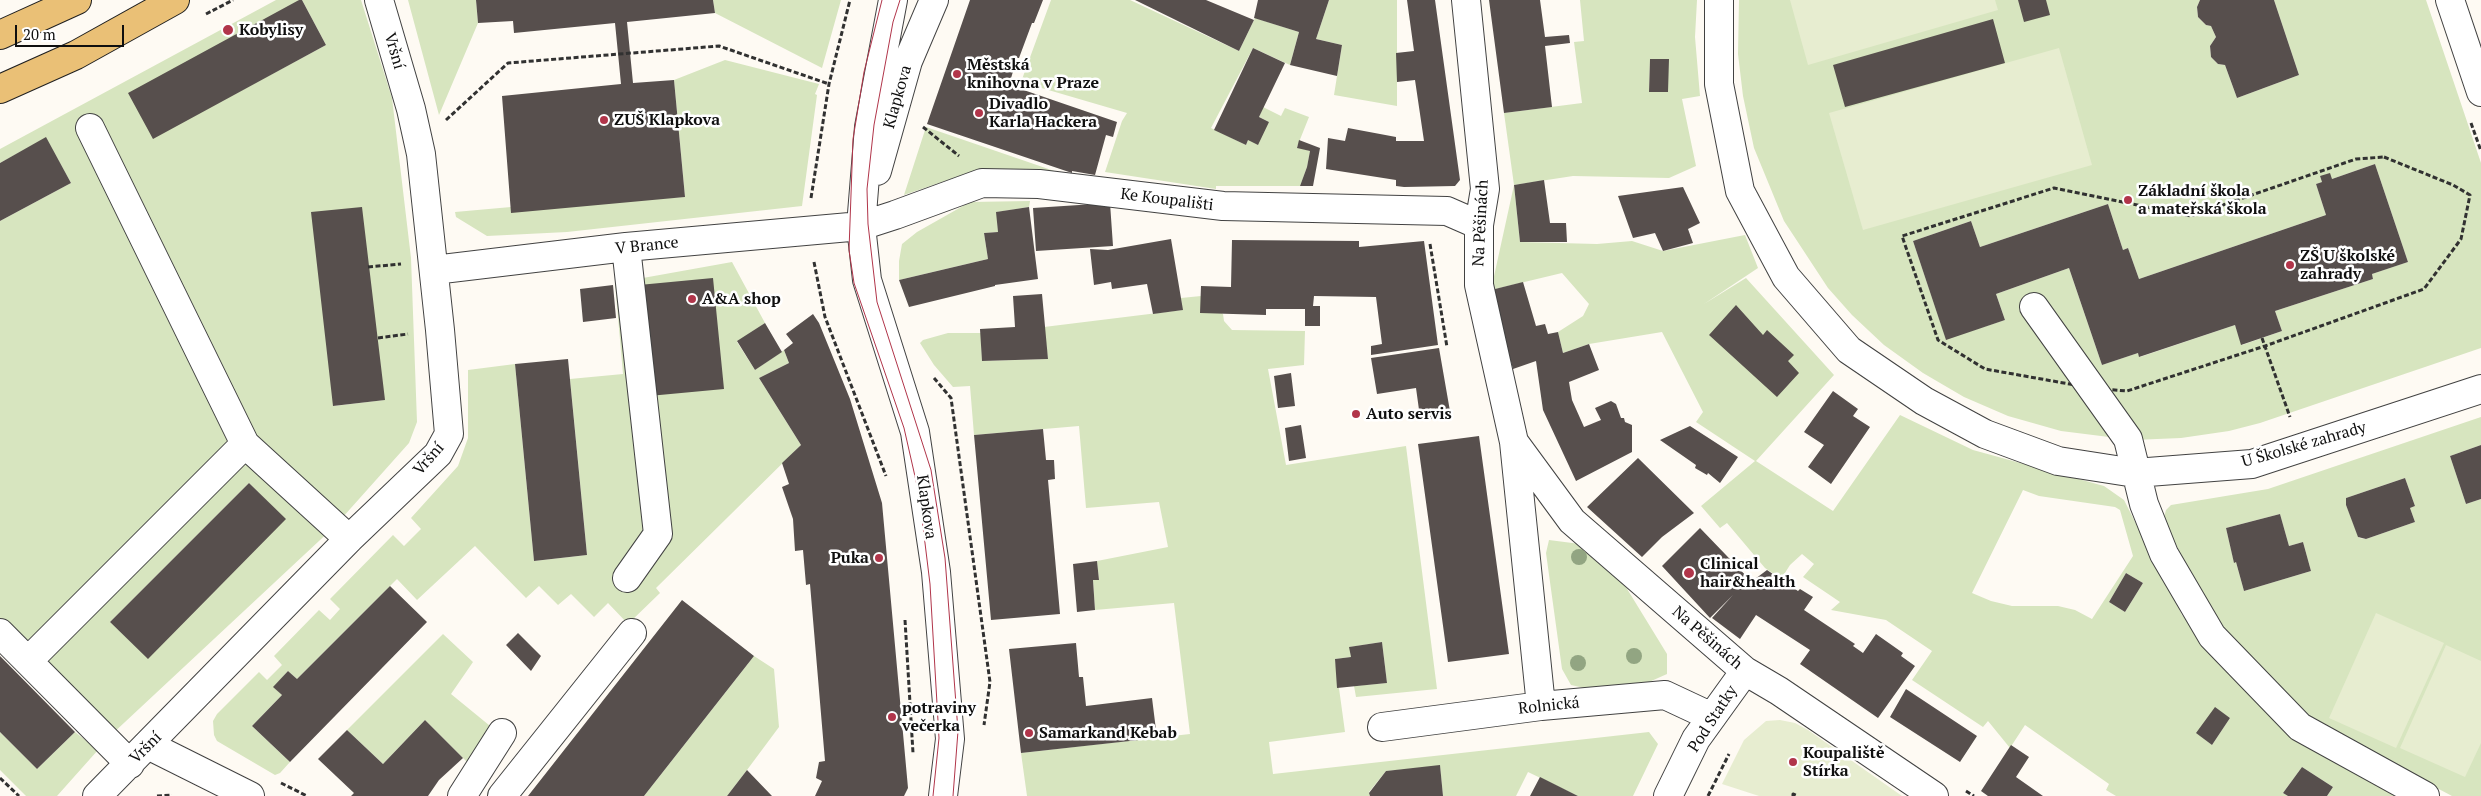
<!DOCTYPE html>
<meta charset="utf-8">
<style>
body{margin:0}
#map{position:relative;width:2481px;height:796px;overflow:hidden;background:#fefaf3;font-family:"PT Serif",serif}
canvas{display:block}
.scale{position:absolute;left:15px;top:25px;width:109px;height:22px;box-sizing:border-box;border:2px solid #0f0f0f;border-top:0;padding-left:6px;font-size:15px;line-height:18px;white-space:nowrap;color:#0f0f0f;-webkit-text-stroke:4px #fff;paint-order:stroke}
</style>
<div id="map">
<canvas width="2481" height="796"></canvas>
<div class="scale">20 m</div>
</div>
<script>
const g = document.querySelector('canvas').getContext('2d');
g.lineJoin = 'round';
function fill(path, color) {
  g.fillStyle = color;
  g.fill(path, 'evenodd');
}
function shape(rows) {
  const path = new Path2D();
  for (const r of rows) {
    path.moveTo(r[0], r[1]);
    for (let i = 2; i < r.length; i += 2) path.lineTo(r[i], r[i + 1]);
  }
  return path;
}
function trace(path, color, width, dash) {
  g.strokeStyle = color;
  g.lineWidth = width;
  g.lineCap = dash ? 'butt' : 'round';
  g.setLineDash(dash || []);
  g.stroke(path);
}
function drawText(font, color, halo, rows, align = 'center') {
  g.font = font + ' "PT Serif",serif';
  g.lineWidth = 5;
  g.setLineDash([]);
  g.textBaseline = 'middle';
  g.strokeStyle = halo;
  g.fillStyle = color;
  for (const [text, x, y, turn = 0] of rows) {
    g.save();
    g.translate(x, y);
    g.rotate((+turn || 0) * Math.PI / 180);
    g.textAlign = isNaN(turn) ? turn : align;
    if (halo) g.strokeText(text, 0, 0);
    g.fillText(text, 0, 0);
    g.restore();
  }
}
fill(shape([
 [276,0,299,0,153,138,326,45,302,0,361,0,392,98,411,258,417,422,409,443,334,527,110,736,0,624,0,221,71,183,46,138,0,163,0,149],
 [312,212,368,267,384,400,334,406],
 [249,483,285,519,148,658,110,622],
 [408,0,476,0,478,23,439,115],
 [713,0,841,0,822,68,715,13],
 [1051,0,1130,0,1239,51,1255,18,1299,32,1290,65,1253,48,1211,128,1246,145,1248,140,1269,122,1259,117,1263,107,1281,116,1285,108,1309,117,1297,147,1310,151,1307,167,1300,186,1216,186,1216,189,1105,172,1122,121,1127,113,1021,82],
 [1329,0,1397,0,1397,106,1334,95,1342,45,1316,39],
 [1580,0,1697,0,1695,37,1700,96,1682,99,1696,166,1669,178,1573,176,1514,185,1520,242,1597,244,1632,241,1663,251,1745,235,1758,268,1704,304,1746,278,1834,375,1756,461,1833,511,1900,415,1973,450,2104,486,2124,500,2182,615,2258,700,2400,796,2327,796,2333,787,2302,767,2283,793,2288,796,2116,796,2106,790,2109,784,2025,725,2010,748,1988,721,1983,727,1912,680,1932,651,1886,620,1831,610,1840,602,1803,577,1814,564,1802,554,1790,565,1781,579,1765,568,1727,523,1720,528,1701,506,1755,461,1696,422,1703,412,1662,332,1589,344,1563,353,1558,332,1583,316,1589,304,1562,273,1491,290,1514,185,1504,113,1582,103,1574,42,1584,41],
 [1650,59,1667,92,1649,92],
 [2023,490,2039,496,2115,507,2120,510,2133,556,2092,619,2075,610,2058,606,2012,606,1991,601,1972,593],
 [2126,573,2143,583,2125,612,2109,602],
 [2215,708,2230,718,2212,745,2197,733],
 [1739,0,2200,0,2197,7,2198,17,2206,25,2211,26,2216,37,2210,46,2211,57,2218,64,2225,65,2237,98,2299,75,2274,0,2426,0,2481,163,2481,348,2260,423,2229,431,2181,438,2133,440,2061,431,2008,416,1964,397,1923,373,1884,345,1852,315,1828,288,1784,221,1754,148,1743,96,1738,54],
 [2375,164,2408,262,2372,274,2373,279,2275,311,2282,331,2242,345,2235,325,2140,357,2138,353,2102,365,2069,268,1996,294,2005,320,1946,339,1913,241,1971,221,1980,247,2108,204,2123,250,2128,248,2139,279,2326,215,2316,184,2322,182,2320,176,2332,179],
 [725,60,819,84,815,94,817,95,802,206,567,232,487,236,456,217,455,212,511,207,685,197,674,80],
 [926,127,1066,175,1000,169,971,172,904,195],
 [1030,201,1029,207,997,212,998,232,984,233,988,259,899,280,899,261,902,244,917,232,970,202],
 [732,262,765,323,737,342,755,370,784,350,789,363,759,378,801,445,656,588,660,593,628,624,608,603,594,617,571,594,558,605,539,586,526,598,475,546,417,600,397,579,297,679,288,671,274,687,282,695,252,726,290,762,280,773,275,775,217,741,214,735,213,721,217,714,259,672,267,680,282,665,274,656,319,610,330,620,340,609,330,599,393,535,404,546,421,529,411,518,458,466,468,438,468,370,515,364,534,561,587,555,570,379,623,374,615,283],
 [1201,296,1223,314,1224,321,1232,330,1305,331,1304,365,1268,369,1286,465,1406,446,1437,689,1356,697,1354,686,1387,683,1382,642,1350,647,1351,657,1335,659,1345,732,1269,742,1273,774,1649,732,1658,744,1633,796,1578,796,1528,772,1516,796,1443,796,1440,766,1386,771,1369,792,1370,796,1027,796,1021,753,1190,734,1174,603,1095,610,1093,580,1099,580,1097,561,1168,547,1159,502,1086,508,1079,426,974,435,970,386,953,387,934,365,920,343,923,340,948,333,981,333,982,361,1048,359,1044,327,1182,310,1181,298],
 [2481,417,2481,445,2450,456,2466,504,2481,499,2481,796,2452,796,2333,733,2303,713,2226,631,2207,605,2171,535,2164,517,2166,510,2171,505,2268,489],
 [2405,478,2415,506,2410,508,2415,522,2366,539,2359,538,2346,505,2346,498],
 [2280,514,2289,546,2303,542,2311,571,2244,591,2236,562,2234,562,2226,528],
 [1549,540,1580,544,1621,579,1667,654,1667,674,1649,682,1589,689,1571,685,1562,669,1546,553],
 [443,634,473,662,451,694,495,730,470,765,425,720,383,764,347,730],
 [754,656,774,669,779,727,747,770,727,796,644,796],
 [0,732,37,769,75,732,98,750,57,796,26,796,0,770]
]), '#d7e5bf');
fill(shape([
 [1790,0,1995,0,1998,10,1808,65],
 [2059,48,2092,165,1863,230,1829,113],
 [2376,613,2444,643,2396,748,2329,718],
 [2446,645,2481,661,2481,743,2465,777,2400,748],
 [1780,720,1795,723,1808,730,1902,796,1759,796,1722,784,1744,740,1766,721]
]), '#e7edd0');
fill(shape([
 [299,0,302,0,326,45,153,139,128,93],
 [476,0,713,0,715,13,627,22,633,83,674,80,685,197,511,213,502,96,621,84,615,23,514,33,513,21,478,23],
 [970,0,1043,0,1034,23,1032,23,1019,58,1017,58,1009,85,1117,122,1113,137,1106,135,1095,175,1072,171,1072,173,927,124],
 [1135,0,1206,0,1254,20,1239,51],
 [1258,0,1329,0,1316,39,1342,45,1337,76,1290,65,1299,32,1254,18],
 [1407,0,1435,0,1460,180,1455,186,1404,187,1396,186,1396,180,1326,169,1328,138,1345,141,1348,128,1396,137,1396,141,1424,141,1415,80,1397,82,1396,53,1414,51],
 [1489,0,1540,0,1545,37,1569,35,1570,43,1545,46,1552,107,1504,113],
 [2018,0,2046,0,2050,15,2024,22],
 [2200,0,2274,0,2299,75,2237,98,2225,65,2218,64,2211,57,2210,46,2216,37,2211,26,2206,25,2198,17,2197,7],
 [1993,19,2005,63,1845,107,1833,65],
 [1253,48,1285,63,1259,117,1269,122,1258,145,1248,140,1246,145,1214,130],
 [1650,59,1669,59,1668,92,1649,92],
 [46,137,71,183,0,221,0,163],
 [1299,140,1320,148,1313,186,1300,186,1307,167,1310,151,1297,148],
 [2375,164,2408,262,2372,274,2373,279,2275,311,2282,331,2241,345,2235,325,2139,357,2138,353,2102,365,2069,268,1996,294,2005,320,1946,340,1913,241,1971,221,1980,247,2108,204,2123,250,2128,248,2139,279,2326,215,2316,184,2322,182,2320,176,2330,173,2332,179],
 [1544,180,1550,223,1566,223,1567,242,1520,242,1514,185],
 [1683,187,1700,223,1688,229,1693,243,1663,251,1655,233,1633,238,1618,196],
 [1110,203,1113,246,1036,251,1033,208],
 [362,207,385,400,333,406,311,212],
 [1029,207,1038,279,995,285,995,286,909,307,899,280,988,259,984,233,998,232,996,212],
 [1171,239,1183,310,1153,314,1147,284,1112,289,1111,282,1094,285,1090,249,1108,250],
 [1232,240,1359,241,1359,247,1424,241,1438,345,1371,355,1371,346,1382,344,1376,297,1314,296,1313,306,1320,306,1320,326,1305,326,1305,309,1266,309,1266,315,1200,313,1201,286,1231,287],
 [713,278,724,389,649,396,639,285],
 [1523,282,1536,326,1545,324,1548,334,1558,332,1563,353,1589,344,1599,370,1569,382,1572,400,1584,427,1601,420,1595,408,1611,401,1616,404,1621,418,1624,418,1625,422,1632,425,1632,452,1576,481,1543,410,1536,361,1513,369,1491,290],
 [613,285,616,318,583,322,580,289],
 [1042,294,1048,359,982,361,980,329,1015,327,1013,296],
 [1736,305,1763,335,1767,330,1794,355,1788,361,1799,373,1777,397,1709,335],
 [813,314,819,323,850,399,882,503,908,788,904,796,815,796,822,781,816,778,819,762,825,761,810,584,806,585,803,550,795,551,793,519,782,487,789,484,782,463,801,445,759,378,789,363,784,350,793,343,786,334],
 [765,323,782,352,755,370,737,341],
 [1439,348,1451,417,1423,420,1420,417,1416,388,1377,394,1371,358],
 [568,359,587,555,534,561,515,364],
 [1291,373,1295,406,1278,408,1274,376],
 [1833,391,1858,409,1853,416,1870,427,1831,484,1808,467,1824,445,1804,432],
 [1301,425,1306,458,1289,461,1285,428],
 [1690,426,1738,457,1720,483,1708,473,1707,475,1695,468,1696,465,1660,440],
 [1043,429,1046,460,1054,460,1055,479,1048,480,1060,614,991,620,974,435],
 [1479,436,1509,654,1448,662,1418,444],
 [2481,445,2481,499,2466,504,2450,456],
 [1638,458,1694,513,1662,537,1642,557,1587,507],
 [2405,478,2415,506,2410,508,2415,522,2366,539,2358,537,2346,505,2346,498],
 [249,483,286,519,148,659,110,622],
 [2280,514,2289,546,2303,542,2311,571,2244,591,2236,562,2234,563,2226,528],
 [1700,528,1751,581,1747,585,1767,570,1798,591,1800,589,1813,597,1804,610,1855,644,1853,646,1863,653,1876,634,1903,653,1901,656,1915,666,1878,718,1800,664,1810,650,1756,615,1740,639,1712,618,1733,595,1710,618,1662,566],
 [1097,561,1099,580,1093,580,1095,610,1077,612,1073,564],
 [2126,573,2143,583,2125,612,2109,602],
 [390,586,427,622,290,762,252,726,282,695,273,687,288,671,297,679],
 [682,600,754,656,644,796,528,796],
 [518,633,541,656,531,671,506,645],
 [1382,642,1387,683,1337,688,1335,659,1351,657,1349,647],
 [1076,643,1079,677,1083,677,1086,706,1152,698,1157,738,1021,753,1009,649],
 [0,656,75,732,37,769,0,732],
 [1906,689,1977,736,1960,762,1890,717],
 [2215,707,2230,718,2212,745,2196,733],
 [425,720,463,758,439,780,428,796,351,796,354,793,318,759,347,730,383,764],
 [2011,745,2029,757,2016,777,2043,796,1988,796,1981,791],
 [1440,765,1443,796,1370,796,1369,793,1386,771],
 [2302,767,2333,787,2327,796,2288,796,2283,793],
 [747,770,772,796,727,796],
 [1540,777,1578,796,1530,796]
]), '#574f4d');
const minor = shape([
 [893,0,869,127,861,226,867,280,915,432,936,572,950,739,943,796],
 [1466,0,1485,189,1479,225,1479,285,1514,442,1541,706],
 [1719,0,1719,84,1740,191,1786,277,1849,350,1924,401,1985,434,2058,461,2135,473,2252,464,2481,389],
 [2450,0,2481,92],
 [90,128,245,444,349,539],
 [877,171,908,61,934,0],
 [626,247,658,534,627,578],
 [434,270,626,247,861,226,895,215,982,183,1039,184,1223,206,1447,211,1479,225],
 [2034,307,2128,439,2144,504,2164,554,2212,636,2300,727,2425,796],
 [1514,442,1572,521,1745,671,1779,691,1934,796],
 [0,633,130,764],
 [28,661,245,444],
 [1382,727,1541,706,1665,695,1712,717],
 [148,745,250,796],
 [97,796,349,539,438,454,449,434,440,330,421,154,411,109,379,0],
 [462,796,502,733],
 [502,796,632,633],
 [1668,796,1696,739,1745,671]
]);
const major = shape([
 [0,35,77,0],
 [0,89,76,55,175,0]
]);
trace(minor, '#424242', 30);
trace(major, '#202020', 30);
trace(shape([
 [206,14,233,0],
 [446,120,508,63,719,46,829,84],
 [2471,123,2481,151],
 [923,127,959,156],
 [2384,157,2453,185,2470,195,2461,239,2424,289,2265,346,2127,391,2092,388,1985,369,1938,340,1902,236,2054,188,2191,216,2356,159,2384,157],
 [811,198,829,84,850,0],
 [1430,244,1447,347],
 [814,262,825,317,886,476],
 [368,267,401,264],
 [378,338,408,334],
 [2262,338,2290,417],
 [934,378,951,398,990,682,984,725],
 [905,620,913,753],
 [0,778,19,796],
 [281,783,307,796],
 [1966,791,1974,796],
 [157,796,172,795],
 [1708,796,1729,754],
 [1793,796,1793,794,1798,796]
]), '#313131', 3, [5, 2.5]);
trace(minor, '#fff', 28);
trace(major, '#eac076', 28);
trace(shape([
 [882,0,864,72,853,139,849,250,854,283,904,428,919,494,930,584,939,738,933,796],
 [900,0,893,22,874,125,867,189,868,224,877,302,931,470,945,558,958,731,953,796]
]), '#b1354a', 1);
g.fillStyle = '#92a582';
for (const [x, y] of [
 [1579,557],
 [1634,656],
 [1578,663]
]) {
  g.beginPath();
  g.arc(x, y, 8, 0, 2 * Math.PI);
  g.fill();
}
for (const [x, y, r, color] of [
 [228,30,6,"#b1354a"],
 [957,74,5,"#b1354a"],
 [979,113,5,"#b1354a"],
 [604,120,5,"#b1354a"],
 [2128,200,5,"#b1354a"],
 [2290,265,5,"#b1354a"],
 [692,299,5,"#b1354a"],
 [1356,414,5,"#b1354a"],
 [879,558,5,"#b1354a"],
 [1689,573,6,"#b1354a"],
 [892,717,5,"#b1354a"],
 [1029,733,5,"#b1354a"],
 [1793,762,5,"#b1354a"]
]) {
  const dot = new Path2D();
  dot.arc(x, y, r, 0, 2 * Math.PI);
  g.fillStyle = color;
  g.fill(dot);
  trace(dot, '#fff', 2);
}
drawText('bold 16px', '#0f0f0f', '#fff', [
 ["Kobylisy",239,30],
 ["Městská",967,65],
 ["knihovna v Praze",967,83],
 ["Divadlo",989,104],
 ["Karla Hackera",989,122],
 ["ZUŠ Klapkova",614,120],
 ["Základní škola",2138,191],
 ["a mateřská škola",2138,209],
 ["ZŠ U školské",2300,256],
 ["zahrady",2300,274],
 ["A&A shop",702,299],
 ["Auto servis",1366,414],
 ["Puka",869,558,"right"],
 ["Clinical",1700,564],
 ["hair&health",1700,582],
 ["potraviny",902,708],
 ["večerka",902,726],
 ["Samarkand Kebab",1039,733],
 ["Koupaliště",1803,753],
 ["Stírka",1803,771]
], 'left');
drawText('16px', '#0f0f0f', '#fff', [
 ["Vršní",394,51,74],
 ["Klapkova",898,97,-74],
 ["Ke Koupališti",1167,200,7],
 ["Na Pěšinách",1481,223,-87],
 ["V Brance",647,246,-6],
 ["U Školské zahrady",2304,445,-16],
 ["Vršní",429,459,-49],
 ["Klapkova",926,507,82],
 ["Na Pěšinách",1707,638,41],
 ["Rolnická",1549,706,-6],
 ["Pod Statky",1713,719,-57],
 ["Vršní",146,748,-45]
]);
</script>
